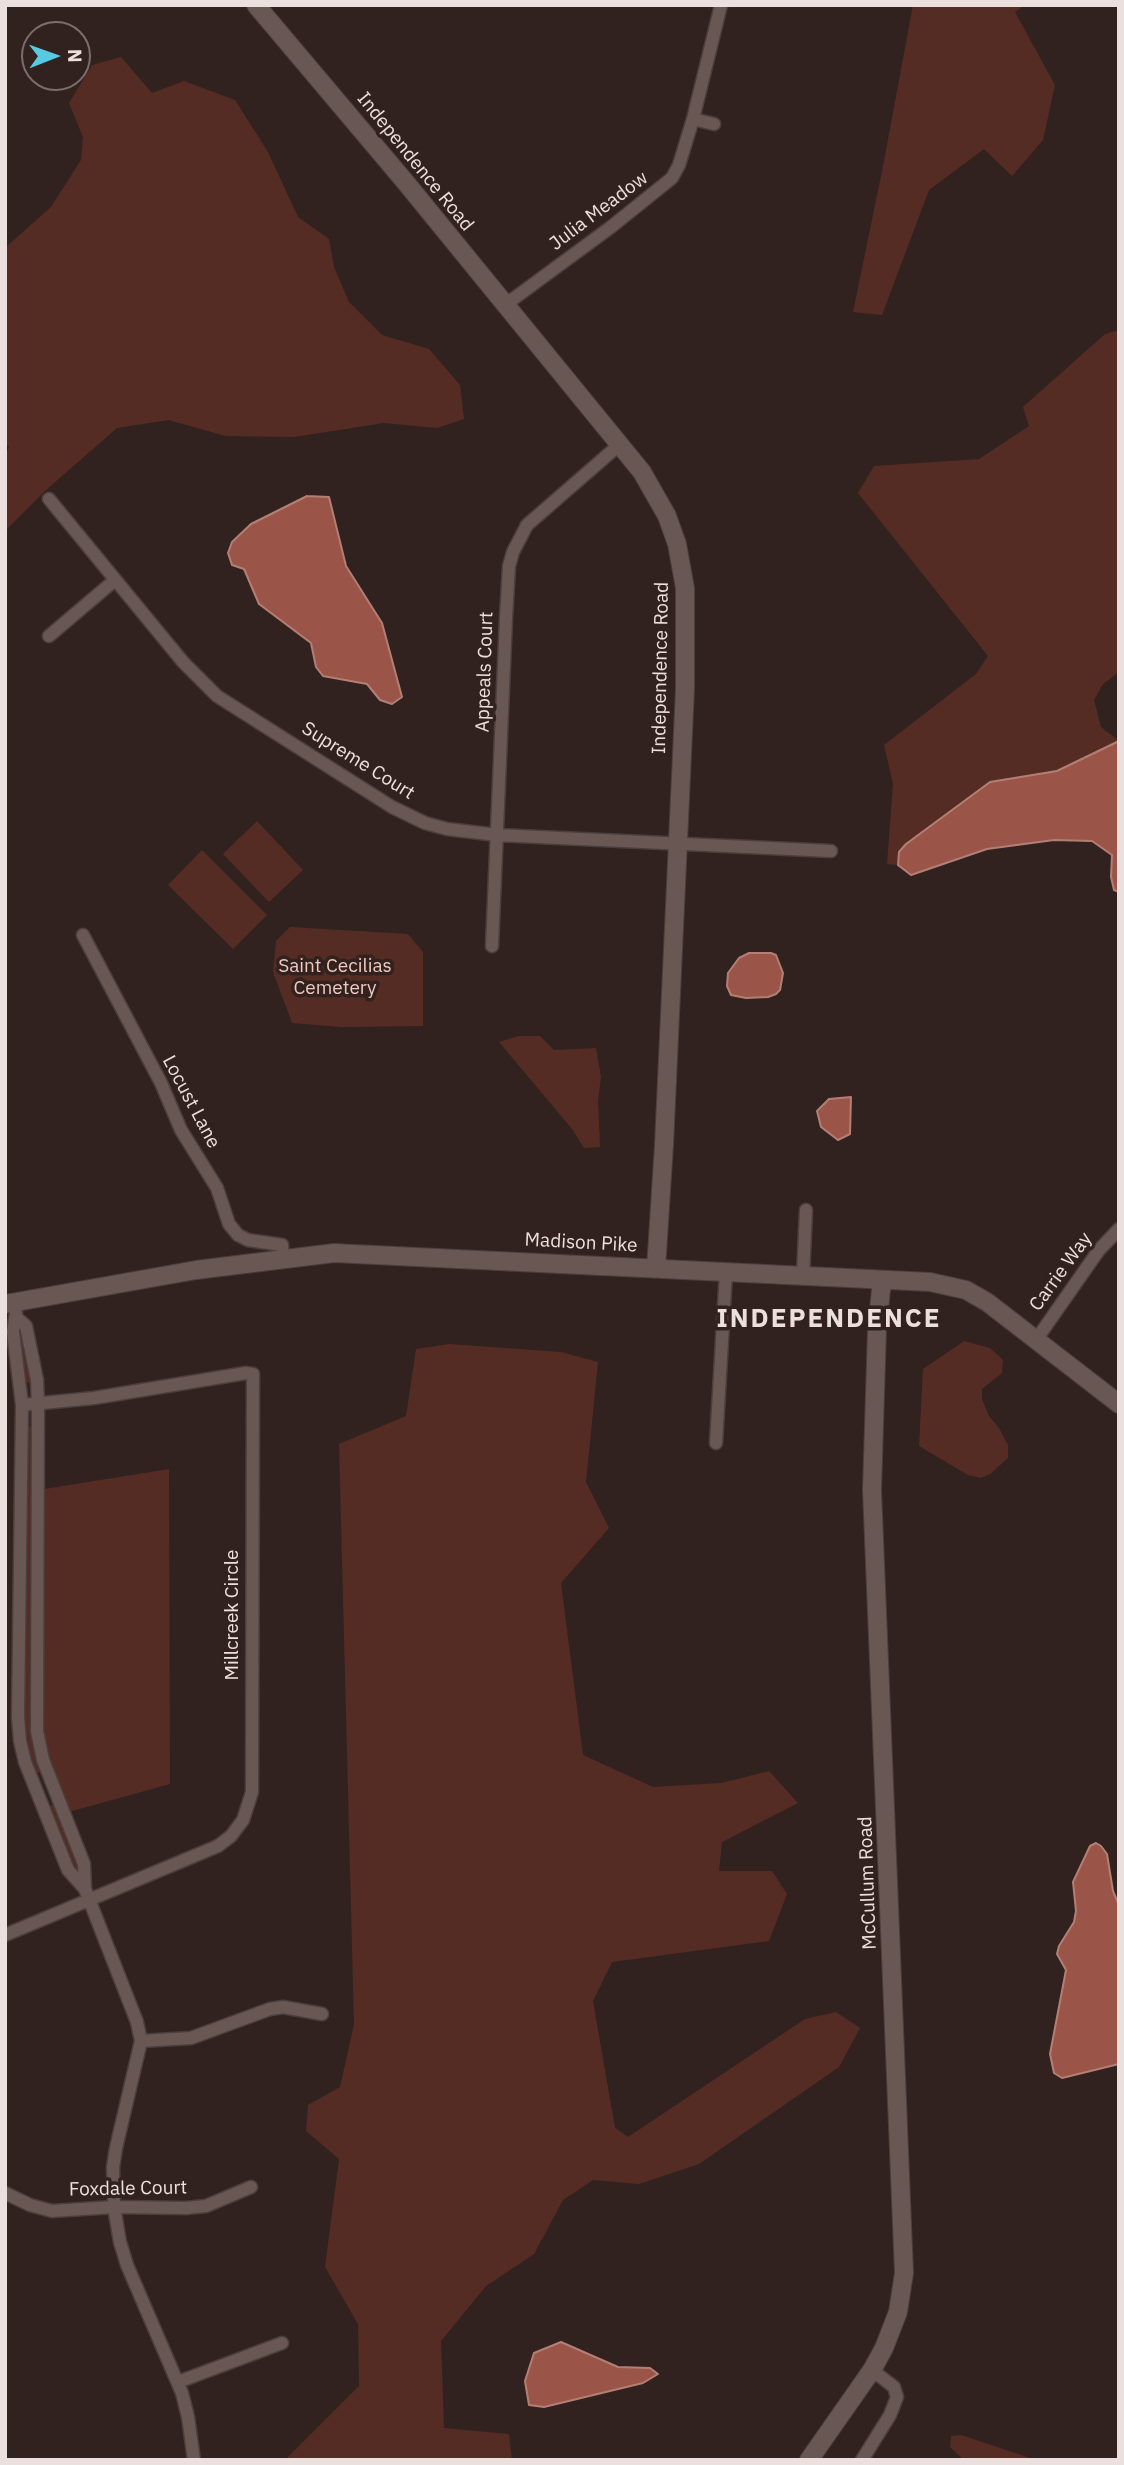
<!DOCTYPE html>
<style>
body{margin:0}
#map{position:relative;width:1124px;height:2465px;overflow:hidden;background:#31221f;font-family:"IBM Plex Sans",sans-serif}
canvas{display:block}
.frame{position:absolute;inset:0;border:7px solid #ebe0dd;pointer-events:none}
.north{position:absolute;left:21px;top:21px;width:70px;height:70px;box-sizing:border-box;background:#31221f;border:2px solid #7b6e6b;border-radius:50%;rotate:89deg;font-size:19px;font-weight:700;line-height:28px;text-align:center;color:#ebe0dd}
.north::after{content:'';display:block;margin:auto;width:24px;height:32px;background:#58c9e3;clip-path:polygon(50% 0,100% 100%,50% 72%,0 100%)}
</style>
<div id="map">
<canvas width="1124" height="2465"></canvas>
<div class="frame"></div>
<div class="north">N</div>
</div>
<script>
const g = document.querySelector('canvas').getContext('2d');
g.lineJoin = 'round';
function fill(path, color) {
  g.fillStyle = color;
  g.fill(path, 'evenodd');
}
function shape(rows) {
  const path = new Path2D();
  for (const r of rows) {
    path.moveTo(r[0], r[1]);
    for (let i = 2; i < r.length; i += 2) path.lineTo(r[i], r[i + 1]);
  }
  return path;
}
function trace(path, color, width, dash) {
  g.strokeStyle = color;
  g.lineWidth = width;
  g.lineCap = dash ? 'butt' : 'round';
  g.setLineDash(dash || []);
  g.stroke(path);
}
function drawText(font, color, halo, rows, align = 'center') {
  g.font = font + ' "IBM Plex Sans",sans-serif';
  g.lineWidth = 7;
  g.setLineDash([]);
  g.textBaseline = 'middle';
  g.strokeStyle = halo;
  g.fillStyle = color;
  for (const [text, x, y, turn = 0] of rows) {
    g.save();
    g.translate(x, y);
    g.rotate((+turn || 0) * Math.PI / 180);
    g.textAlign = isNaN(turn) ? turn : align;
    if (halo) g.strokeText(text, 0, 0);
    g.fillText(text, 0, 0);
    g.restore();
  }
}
fill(shape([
 [913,5,1025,5,1015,12,1055,85,1043,140,1012,176,984,149,929,190,882,315,853,312,883,166],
 [121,57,152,93,184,81,235,100,268,152,298,217,329,239,334,267,349,302,382,335,429,349,460,385,464,419,437,428,384,423,294,437,226,436,168,420,117,428,46,490,5,531,5,457,9,447,5,442,5,248,51,207,81,160,83,137,69,103,92,65],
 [1119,330,1119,672,1103,684,1094,700,1101,727,1119,741,1057,771,990,782,899,852,898,865,887,864,893,784,884,745,976,674,988,656,858,493,874,466,979,459,1029,426,1023,407,1105,334],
 [257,821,303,870,269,902,223,854],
 [202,850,267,915,233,949,168,885],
 [290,927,408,934,423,952,423,1026,341,1027,292,1023,273,972,276,941],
 [518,1036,540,1036,554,1050,596,1048,601,1077,598,1101,600,1147,584,1148,572,1129,499,1042],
 [19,1333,23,1333,34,1380,31,1384,26,1381,17,1336],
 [964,1341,990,1348,1003,1360,1002,1373,982,1389,982,1399,989,1416,999,1428,1008,1445,1008,1458,990,1474,981,1478,968,1475,919,1446,923,1369],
 [449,1344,561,1352,598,1362,586,1482,609,1528,561,1583,583,1755,653,1787,721,1783,769,1771,798,1803,722,1842,719,1871,772,1871,787,1894,769,1941,612,1962,593,2001,615,2128,628,2137,805,2019,836,2012,860,2028,839,2067,699,2164,639,2184,593,2180,563,2200,534,2254,486,2286,441,2341,444,2428,509,2434,512,2460,285,2460,359,2386,358,2324,325,2267,339,2159,306,2131,308,2105,340,2087,354,2024,339,1444,406,1416,416,1349],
 [32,1426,34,1429,41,1771,38,1773,34,1770,30,1755,24,1715,27,1427],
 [169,1469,170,1784,65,1813,43,1760,38,1490],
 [53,1804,79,1868,77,1869,72,1866,49,1807],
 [961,2435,1036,2460,964,2460,950,2447,951,2436]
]), '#552c23');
const water = shape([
 [307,496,329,497,346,566,382,623,402,697,392,704,380,700,367,684,323,676,316,667,311,643,259,604,244,569,232,565,228,553,232,542,251,524,307,496],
 [1119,741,1119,892,1114,890,1111,877,1112,855,1092,841,1054,840,987,849,911,875,898,865,899,852,906,844,990,782,1057,771,1119,741],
 [749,953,771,953,776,955,783,973,780,990,776,994,768,997,746,998,731,995,727,986,728,973,739,958,749,953],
 [851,1097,850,1134,838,1140,821,1127,817,1111,829,1099,851,1097],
 [1096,1843,1101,1846,1107,1854,1113,1891,1119,1905,1119,2064,1062,2078,1054,2073,1050,2054,1066,1970,1057,1954,1059,1946,1074,1922,1076,1911,1073,1882,1090,1846,1096,1843],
 [561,2342,618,2367,650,2368,658,2374,643,2383,544,2407,529,2405,525,2381,534,2353,561,2342]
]);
fill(water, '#9b5548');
trace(water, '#b37f75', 2);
const street = shape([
 [693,119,714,124],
 [505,305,611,227,672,178,679,165,693,119,721,5],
 [49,499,183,662,217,696,392,807,425,823,447,829,497,835,831,851],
 [49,636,115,580],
 [83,935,161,1083,181,1130,217,1188,229,1224,238,1235,248,1240,282,1245,283,1258],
 [492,946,506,618,509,566,513,552,527,525,619,445],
 [803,1276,806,1210],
 [16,1313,13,1332,22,1405,18,1717,20,1741,25,1762,68,1870,85,1889],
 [17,1318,26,1326,37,1380,38,1404,37,1731,43,1760,84,1864,85,1889,137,2022,141,2041,116,2148,113,2167,114,2207,120,2242,127,2265,182,2393,188,2417,194,2460],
 [1036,1340,1099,1250,1119,1229],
 [716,1443,726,1272],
 [5,1935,218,1846,231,1836,243,1820,252,1792,253,1374,246,1373,94,1398,22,1405],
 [141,2041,191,2038,270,2009,283,2007,322,2014],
 [5,2193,30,2205,52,2211,114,2207,186,2208,206,2206,251,2187],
 [178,2382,282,2343],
 [862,2460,890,2415,897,2397,894,2387,872,2370]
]);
const secondary = shape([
 [256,5,407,184,642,472,667,516,677,544,685,588,685,689,664,1145,656,1268],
 [5,1304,196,1270,334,1253,930,1282,966,1290,987,1302,1119,1404],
 [809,2460,872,2370,884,2348,898,2312,904,2273,872,1490,877,1329,882,1280]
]);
trace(street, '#4b3e3c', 15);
trace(secondary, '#4b3e3c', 20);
trace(street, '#695753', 12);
trace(secondary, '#695753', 18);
drawText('19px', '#ebe0dd', '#31221f', [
 ["Independence Road",415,162,51],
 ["Julia Meadow",599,211,-37],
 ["Independence Road",661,668,-89],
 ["Appeals Court",485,672,-88],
 ["Supreme Court",358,761,32],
 ["Locust Lane",191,1102,62],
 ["Madison Pike",581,1243,3],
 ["Carrie Way",1061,1272,-54],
 ["Millcreek Circle",233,1615,-90],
 ["McCullum Road",868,1883,-92],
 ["Foxdale Court",128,2189,-1]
]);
drawText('19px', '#f2c8bf', '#31221f', [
 ["Saint Cecilias",335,967],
 ["Cemetery",335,989]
]);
g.letterSpacing = '2px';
drawText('bold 26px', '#ebe0dd', '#31221f', [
 ["INDEPENDENCE",829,1319]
]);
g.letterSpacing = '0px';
</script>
